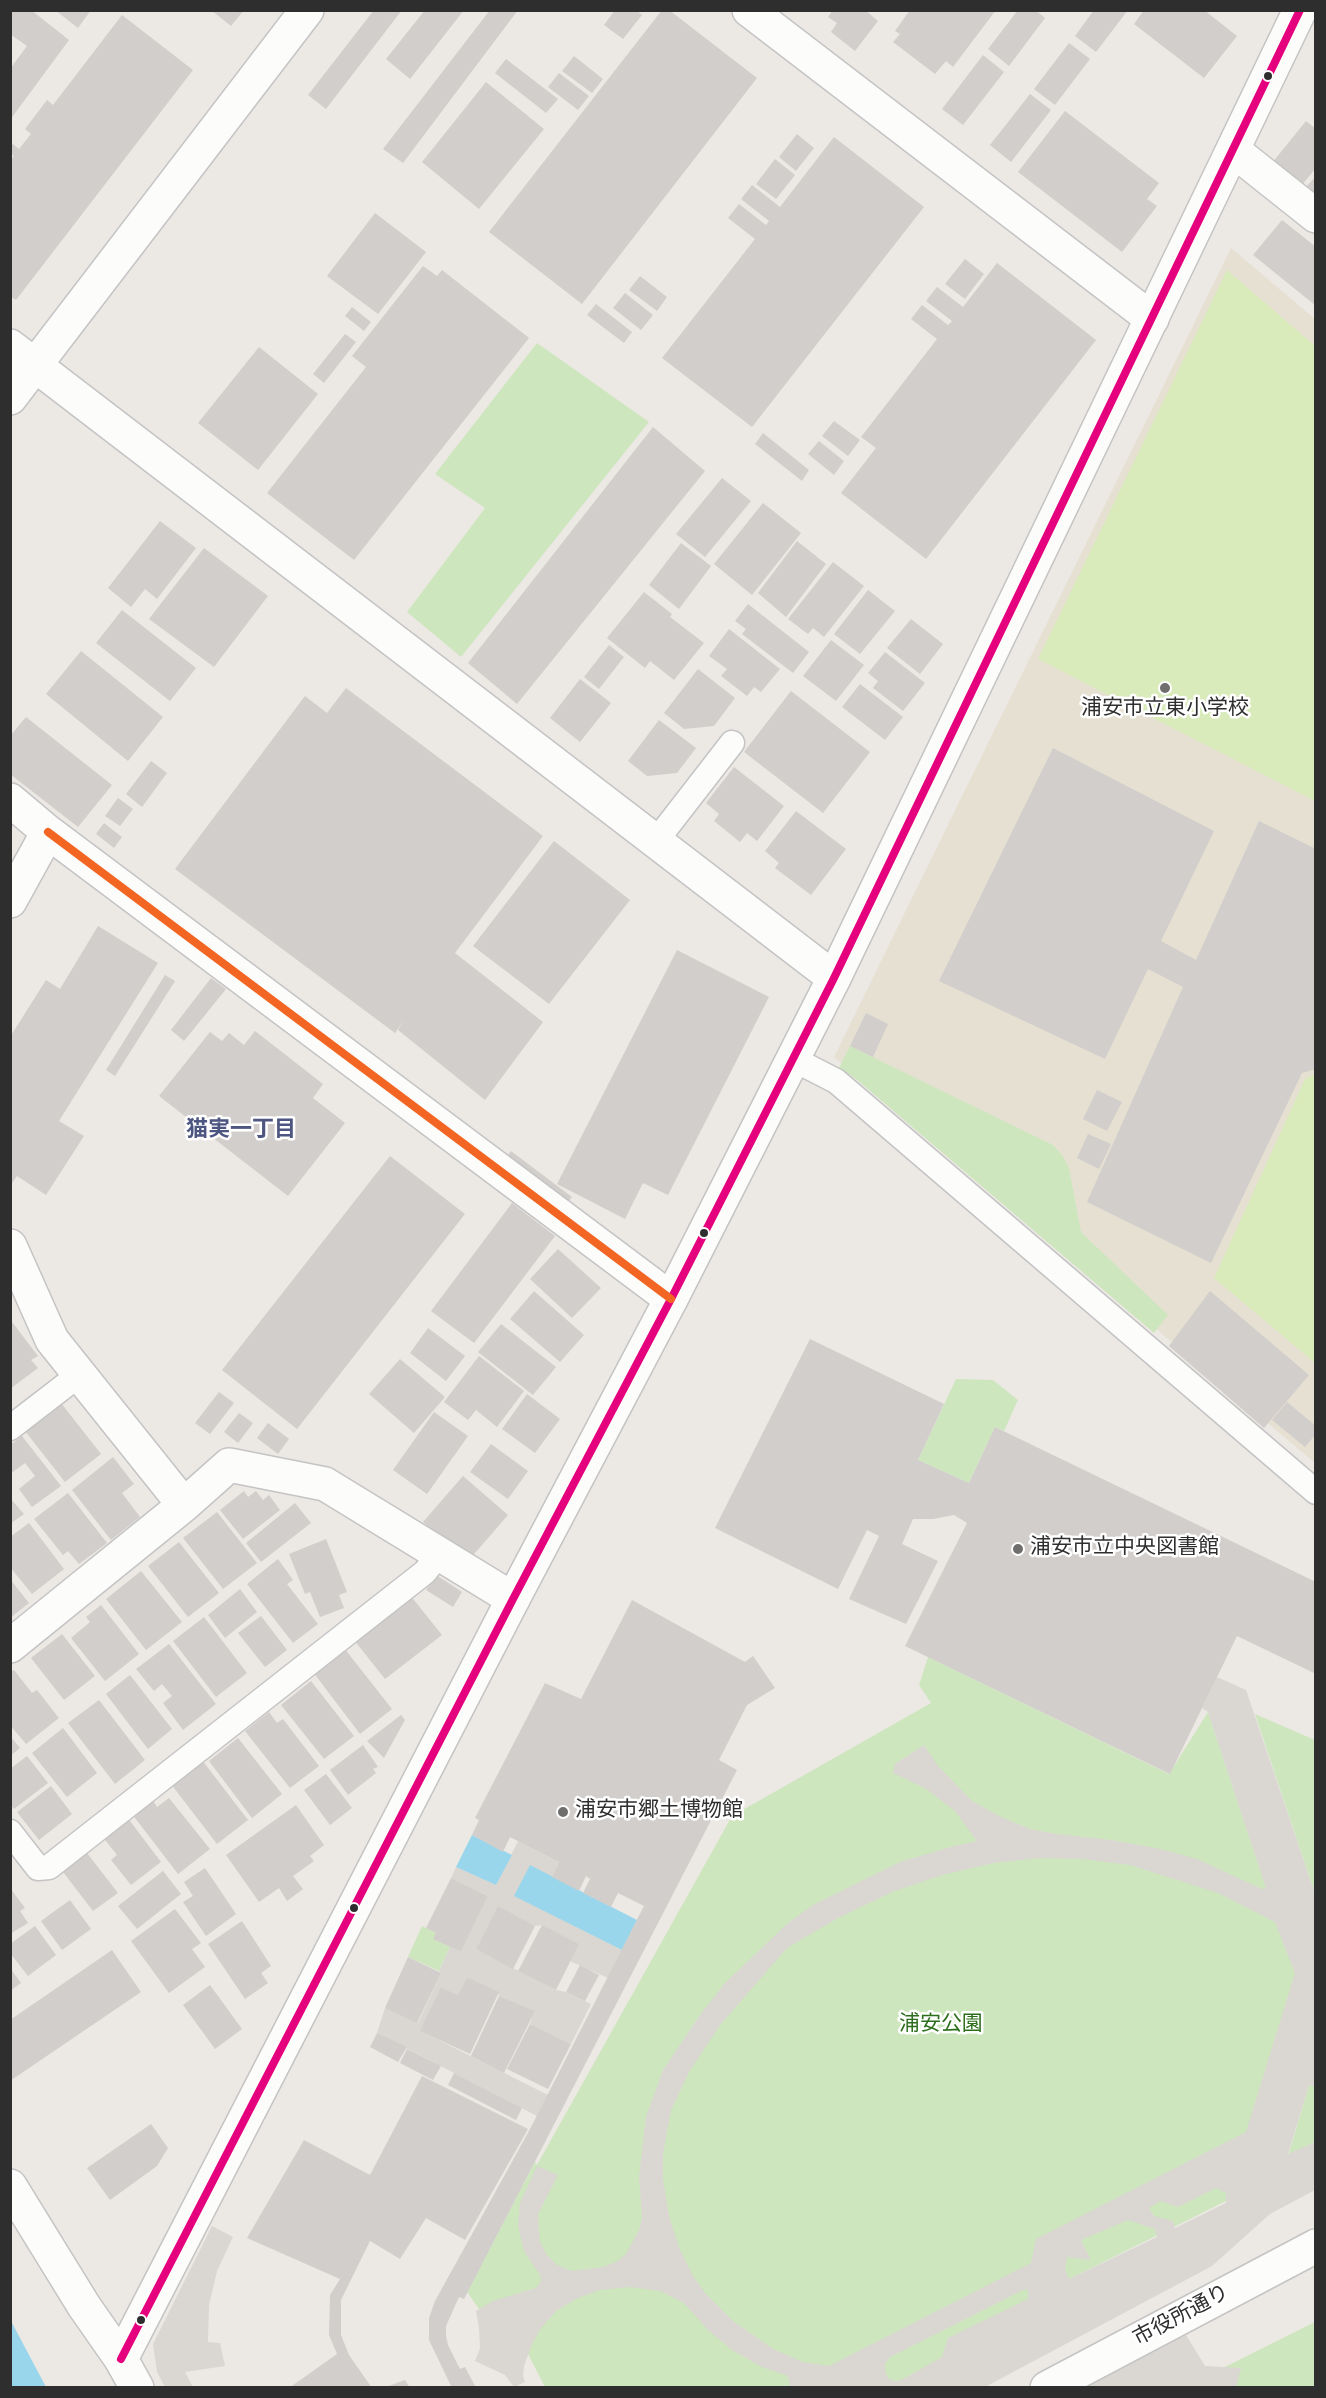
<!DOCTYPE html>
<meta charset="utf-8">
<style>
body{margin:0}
#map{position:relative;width:1326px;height:2398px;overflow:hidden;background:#ece8e4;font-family:Overpass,sans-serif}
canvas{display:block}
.frame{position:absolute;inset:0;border:12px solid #2e2e2e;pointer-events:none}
</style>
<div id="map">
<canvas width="1326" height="2398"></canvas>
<div class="frame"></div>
</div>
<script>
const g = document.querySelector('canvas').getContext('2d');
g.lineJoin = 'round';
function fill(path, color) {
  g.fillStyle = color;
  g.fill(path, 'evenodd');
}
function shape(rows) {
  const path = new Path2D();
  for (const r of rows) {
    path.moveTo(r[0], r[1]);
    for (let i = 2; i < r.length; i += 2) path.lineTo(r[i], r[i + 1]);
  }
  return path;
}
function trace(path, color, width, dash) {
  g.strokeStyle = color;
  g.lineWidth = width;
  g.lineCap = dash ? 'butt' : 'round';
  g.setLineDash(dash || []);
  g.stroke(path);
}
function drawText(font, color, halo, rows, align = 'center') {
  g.font = font + ' Overpass,"Noto Sans JP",sans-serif';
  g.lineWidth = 5;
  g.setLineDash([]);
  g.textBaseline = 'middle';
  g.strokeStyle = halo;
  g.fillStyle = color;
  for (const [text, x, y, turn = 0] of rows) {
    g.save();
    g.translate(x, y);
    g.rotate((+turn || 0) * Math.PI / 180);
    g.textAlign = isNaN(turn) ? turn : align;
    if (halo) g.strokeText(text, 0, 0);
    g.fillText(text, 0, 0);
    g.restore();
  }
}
fill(shape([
 [1231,248,1315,319,1315,1463,834,1057]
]), '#e6e0d3');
fill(shape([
 [537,343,649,422,461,657,407,612,485,508,435,474],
 [850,1046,1053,1145,1063,1156,1069,1168,1081,1232,1168,1315,1154,1333,856,1079,839,1068],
 [956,1379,993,1380,1018,1400,1004,1431,995,1427,969,1483,918,1460],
 [928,1657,1169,1774,1208,1712,1266,1887,1304,1980,1258,2185,981,2323,912,2387,545,2387,500,2300,479,2309,467,2292,535,2162,537,2165,732,1816,931,1703,919,1685],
 [1255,1714,1315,1740,1315,1894],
 [422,1926,436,1933,434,1939,450,1947,439,1971,408,1957],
 [1315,2066,1315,2160,1282,2176,1309,2085],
 [1315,2322,1315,2387,1185,2387]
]), '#cee6be');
fill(shape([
 [1227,270,1315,346,1315,801,1038,659],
 [1315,1074,1315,1363,1214,1278,1305,1079]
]), '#d9eabb');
fill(shape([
 [1217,1677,1246,1690,1315,1894,1315,2086,1309,2085,1288,2154,1315,2142,1315,2190,1270,2214,1212,2266,985,2387,790,2387,788,2376,762,2367,732,2350,708,2330,684,2303,660,2291,630,2287,600,2290,578,2298,556,2311,541,2328,532,2344,524,2366,523,2376,525,2382,514,2387,505,2375,475,2361,480,2348,479,2328,476,2311,493,2301,536,2288,541,2281,540,2275,524,2251,518,2225,520,2203,537,2166,558,2175,538,2214,540,2242,547,2255,557,2265,572,2271,603,2267,616,2262,626,2254,640,2228,642,2216,639,2177,646,2117,663,2070,700,2015,725,1983,788,1923,813,1905,900,1862,954,1846,977,1841,955,1811,925,1788,893,1773,895,1764,924,1745,938,1766,972,1801,1001,1817,1030,1829,1057,1834,1111,1840,1156,1848,1197,1859,1262,1889,1266,1888,1208,1712,1202,1708],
 [1040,1858,1082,1859,1130,1865,1218,1893,1275,1922,1295,1973,1246,2132,1036,2239,1031,2263,829,2366,803,2362,773,2349,733,2321,705,2293,693,2276,680,2250,669,2216,663,2179,663,2154,671,2110,689,2072,720,2025,787,1948,836,1919,892,1892,942,1875,994,1863],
 [1216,2188,1226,2193,1226,2203,1175,2228,1173,2221,1154,2216,1149,2208,1160,2201,1178,2207],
 [1128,2220,1155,2229,1157,2237,1069,2279,1065,2269,1067,2257,1091,2260,1081,2240],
 [1025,2289,1028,2291,1028,2299,948,2338,942,2357,903,2379,896,2381,889,2379,885,2372,885,2364,890,2357],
 [518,1841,559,1862,552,1877,530,1866,515,1896,622,1950,608,1978,570,1961,578,1944,542,1925,535,1926,498,1907,476,1949,556,1990,566,1992,591,2004,571,2044,530,2024,534,2011,499,1996,498,1992,467,1977,458,1995,441,1987,421,2031,548,2095,537,2116,377,2033,385,2008,418,2023,441,1973,439,1971,450,1947,461,1952,488,1896,451,1878,456,1867,496,1885],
 [212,2226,233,2237,217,2271,209,2305,208,2342,220,2343,225,2366,185,2372,193,2387,165,2387,157,2372,153,2344],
 [1186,2335,1205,2366,1241,2368,1236,2387,1084,2387]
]), '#dad6d2');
fill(shape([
 [472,1835,512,1855,496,1885,456,1867],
 [530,1865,637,1920,622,1950,514,1896],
 [11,2321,46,2387,11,2387]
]), '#99d6ec');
fill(shape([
 [10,10,31,10,69,40,10,120,10,69,27,46,10,34],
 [55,10,91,10,78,28],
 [211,10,244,10,231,26],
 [374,10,402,10,326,109,308,95],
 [425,10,464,10,410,79,386,59],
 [490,10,518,10,403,163,383,149],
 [615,10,636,10,642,15,623,39,604,25],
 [662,10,669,10,757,78,582,304,489,232],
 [833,10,865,10,878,21,855,51,831,32,837,23,828,17],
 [910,10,996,10,953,67,946,61,935,74,893,42,900,34,895,31],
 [1018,10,1035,10,1045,18,1009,66,988,49],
 [1094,10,1128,10,1096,52,1075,36],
 [1144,10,1204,10,1237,36,1204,78,1134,24],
 [122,15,193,70,16,300,10,296,10,161,14,156,10,153,10,147,13,144,19,149,31,134,25,129,47,100,53,105],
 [1069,43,1090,59,1055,105,1034,89],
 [983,55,1004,72,963,125,942,109],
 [574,56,603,79,592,93,562,71],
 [506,59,558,99,546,113,495,73],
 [559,73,589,96,578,110,548,87],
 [486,82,544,129,479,209,422,162],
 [1030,94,1051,110,1011,162,990,145],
 [1065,111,1159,183,1147,199,1157,206,1122,252,1018,172],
 [1306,121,1316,129,1316,168,1301,186,1272,163],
 [797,134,814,148,796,171,779,157],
 [834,137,924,207,752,427,662,358,755,239,728,218,739,204,766,225,769,221,741,199,752,185,780,207],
 [775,159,795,175,776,199,756,184],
 [1316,176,1316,196,1305,188],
 [375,213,426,252,378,314,327,276],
 [1282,220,1316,247,1316,306,1253,255],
 [965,259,984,274,965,299,945,284],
 [997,263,1096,340,926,559,841,493,876,448,861,437,937,339,911,319,922,305,948,325,952,321,926,301,937,287,963,307],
 [423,266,437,276,442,270,529,338,354,560,267,493,366,367,352,356],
 [640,276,667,297,657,311,629,290],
 [625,293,653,315,641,330,613,308],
 [596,304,632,332,624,343,587,315],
 [352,307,371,322,364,331,345,316],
 [345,334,356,342,324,383,313,374],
 [259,347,318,394,258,470,198,423],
 [834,421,860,440,848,456,822,436],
 [653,427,705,471,517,704,468,663],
 [763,433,809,470,802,481,755,444],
 [819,441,844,461,834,475,808,454],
 [722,478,751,501,705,557,676,534],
 [763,503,801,533,752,595,714,564],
 [160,521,196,548,157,599,145,589,131,607,108,588],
 [797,541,826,564,786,617,758,593],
 [681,543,711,566,679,609,649,585],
 [204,548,268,596,214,667,149,619],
 [833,562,864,586,824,637,813,628,808,634,788,619],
 [868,590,895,611,860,654,834,634],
 [644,592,672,614,670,617,704,643,674,680,650,661,645,668,607,638],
 [748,604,809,652,793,673,742,634,746,629,735,621],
 [122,610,196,668,170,701,96,643],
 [911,619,943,644,920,674,887,648],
 [729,629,780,669,761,692,754,687,747,696,721,676,727,669,709,656],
 [831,640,864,665,836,701,803,676],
 [609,645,624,657,599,689,584,677],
 [81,651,163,717,128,761,46,694],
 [885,652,925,683,903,711,873,688,878,681,868,673],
 [698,669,735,698,714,726,684,729,664,713],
 [580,679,611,703,580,742,550,718],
 [860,684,903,717,885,740,842,707],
 [346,688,543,836,455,953,543,1022,485,1100,398,1030,405,1019,395,1033,175,869,305,696,327,713],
 [791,691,870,752,823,813,744,752],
 [26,717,112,785,78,827,10,774,10,736],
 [659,720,696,748,677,773,647,776,628,761],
 [1053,748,1214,831,1161,941,1196,960,1259,821,1316,849,1316,1069,1302,1073,1211,1263,1087,1202,1183,987,1148,969,1105,1059,939,981],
 [151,761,167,773,142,807,126,794],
 [734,767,784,806,757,841,747,833,740,842,714,821,719,814,706,803],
 [118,798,133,809,120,826,105,816],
 [796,811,846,849,811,895,775,868,779,863,765,851],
 [104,823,122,837,114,848,96,834],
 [554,841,630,900,549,1004,473,946],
 [98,926,158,963,59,1121,84,1136,46,1195,17,1176,10,1186,10,1037,46,980,60,989],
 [677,950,769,997,668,1195,643,1183,625,1219,557,1184],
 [165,975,175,981,115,1076,106,1070],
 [211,978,226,989,184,1041,171,1030],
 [866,1013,888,1024,873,1057,850,1046],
 [255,1031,323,1084,313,1098,345,1123,288,1196,159,1096,210,1032,222,1041,229,1033,244,1045],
 [1097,1090,1122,1102,1107,1131,1083,1119],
 [1088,1134,1111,1144,1099,1169,1077,1158],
 [511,1151,572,1197,563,1208,503,1162],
 [390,1156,465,1214,297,1429,222,1370],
 [512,1203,555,1236,474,1343,431,1311],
 [558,1249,601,1288,572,1318,530,1279],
 [534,1291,584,1335,560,1362,510,1319],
 [1210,1291,1309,1375,1264,1428,1169,1346],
 [12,1322,38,1356,31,1360,38,1368,10,1389],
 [501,1324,556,1367,533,1395,478,1352],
 [428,1328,465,1356,446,1381,410,1353],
 [810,1339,944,1404,918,1460,969,1483,995,1427,1316,1582,1314,1673,1237,1636,1170,1774,905,1646,967,1523,954,1515,933,1519,913,1519,902,1544,938,1561,906,1624,849,1599,879,1536,867,1530,838,1589,715,1528],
 [479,1356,524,1391,497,1427,476,1410,468,1420,444,1402],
 [400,1359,445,1397,414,1433,369,1394],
 [219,1392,234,1403,210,1434,195,1423],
 [527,1394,560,1419,535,1453,502,1429],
 [1287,1402,1316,1426,1316,1434,1305,1447,1272,1420],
 [61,1403,101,1454,65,1482,25,1431],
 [434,1412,468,1436,427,1494,393,1470],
 [239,1413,253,1423,238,1443,224,1432],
 [268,1423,289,1439,278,1454,257,1438],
 [22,1436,61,1486,32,1507,19,1489,35,1476,25,1463,10,1474,10,1445],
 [491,1444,528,1471,508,1499,470,1472],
 [113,1457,134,1484,122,1493,140,1517,111,1540,72,1490],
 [463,1476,508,1515,468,1561,423,1522],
 [244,1491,248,1497,256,1491,263,1500,269,1495,280,1510,243,1539,220,1510],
 [68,1493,107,1543,79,1564,68,1551,63,1555,34,1519],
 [10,1498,24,1514,10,1524],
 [295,1503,311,1523,261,1562,246,1543],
 [217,1512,257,1563,223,1589,183,1538],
 [29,1523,64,1569,32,1594,10,1567,10,1537],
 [326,1539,347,1592,339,1595,344,1608,320,1617,310,1592,305,1594,289,1554],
 [179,1542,219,1593,188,1617,148,1566],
 [278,1559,293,1580,287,1584,318,1624,293,1643,247,1584],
 [141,1571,182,1622,146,1650,106,1599],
 [436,1575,462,1592,453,1607,426,1590],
 [10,1579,29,1603,10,1618],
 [240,1589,257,1612,225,1638,208,1615],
 [410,1595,442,1635,385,1679,354,1640],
 [632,1600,745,1662,753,1656,775,1688,747,1705,719,1760,737,1770,464,2299,459,2297,446,2326,446,2336,448,2345,460,2369,465,2367,476,2388,452,2388,429,2340,429,2318,435,2301,529,2131,644,1906,618,1893,611,1907,583,1893,590,1879,586,1876,579,1891,552,1877,559,1862,510,1837,503,1852,472,1835,479,1820,475,1818,545,1683,581,1699],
 [101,1605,139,1654,105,1681,71,1638,90,1622,86,1617],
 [261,1616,287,1650,265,1667,238,1633],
 [204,1617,247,1673,216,1697,173,1641],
 [62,1634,95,1676,64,1700,31,1658],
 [169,1644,216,1704,183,1730,163,1703,172,1696,162,1684,154,1691,136,1669],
 [344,1648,392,1709,360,1734,313,1672],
 [14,1670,32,1693,37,1690,59,1718,26,1744,10,1725,10,1673],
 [130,1675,172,1729,148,1749,106,1694],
 [311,1681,354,1736,324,1759,281,1705],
 [99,1700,145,1760,115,1784,68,1723],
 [269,1712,277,1723,283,1719,319,1766,290,1788,245,1731],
 [401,1715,405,1720,384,1758,367,1741],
 [63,1728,97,1773,67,1797,32,1753],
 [10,1736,20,1748,10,1756],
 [238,1738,282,1794,252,1818,209,1761],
 [363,1745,378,1767,373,1769,376,1773,348,1795,330,1770],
 [27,1756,48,1783,14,1809,10,1804,10,1769],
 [202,1760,248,1820,217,1844,171,1784],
 [326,1774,352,1808,330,1825,304,1790],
 [51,1786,72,1814,39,1840,17,1812],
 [169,1798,210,1849,178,1874,132,1814,152,1799,157,1807],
 [296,1805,324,1845,310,1856,314,1861,293,1876,303,1889,287,1901,279,1888,259,1902,226,1855],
 [127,1817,161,1862,131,1885,111,1860,117,1855,102,1836],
 [87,1853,118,1893,93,1911,63,1872],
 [205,1868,236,1914,206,1936,183,1902,193,1896,184,1882],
 [163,1871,181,1894,137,1929,118,1906],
 [451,1878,488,1896,461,1952,433,1939,436,1933,426,1928],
 [10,1888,25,1908,20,1911,28,1923,10,1934],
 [70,1900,91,1929,62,1950,41,1921],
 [498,1906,535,1926,513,1969,476,1949],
 [175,1909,201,1943,192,1949,205,1967,169,1993,131,1941],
 [242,1921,271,1966,261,1973,268,1983,245,1999,208,1944],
 [542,1925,579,1944,556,1990,518,1971],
 [35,1926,56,1955,28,1976,10,1953,10,1944],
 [112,1950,141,1992,10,2081,10,2020],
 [408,1957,441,1973,417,2023,385,2008],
 [580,1965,599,1975,585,2001,566,1992],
 [10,1968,21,1983,10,1991],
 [467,1977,499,1992,470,2054,420,2031,441,1987,458,1995],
 [210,1985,242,2029,215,2049,183,2005],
 [499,1996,535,2011,504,2073,471,2056],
 [530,2024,571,2044,548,2089,507,2069],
 [377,2033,407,2047,398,2062,370,2047],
 [407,2049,441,2066,433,2080,400,2063],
 [454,2073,522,2108,516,2120,448,2085],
 [422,2076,528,2129,465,2240,426,2218,400,2259,370,2241,341,2300,341,2335,349,2355,372,2388,289,2388,337,2354,329,2335,330,2295,340,2279,247,2238,304,2140,370,2175],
 [151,2124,168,2148,157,2166,110,2200,87,2168],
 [405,2380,410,2388,386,2388,386,2387]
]), '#d1cecb');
const lane = shape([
 [656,841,732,743],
 [793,1059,836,1081,1316,1492],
 [10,1428,80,1374],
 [10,1832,38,1868,49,1867,425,1572,439,1554]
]);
const street = shape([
 [749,10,1152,319],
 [1233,150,1316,216],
 [10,346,834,978],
 [10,800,48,832,10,901],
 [48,832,671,1299],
 [10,1246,52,1340,184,1505,229,1465,325,1484,513,1599],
 [10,1646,184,1505],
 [10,2186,84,2306,121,2359]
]);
const secondary = shape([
 [10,398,307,10],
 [137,2388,121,2359,513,1599,671,1299,834,978,1300,10],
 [1047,2388,1316,2246]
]);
trace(lane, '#c5c4c5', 27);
trace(street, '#c5c4c5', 36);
trace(secondary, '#c5c4c5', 36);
trace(lane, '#fcfcfb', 24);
trace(street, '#fcfcfb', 33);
trace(secondary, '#fcfcfb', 33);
trace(shape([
 [121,2359,513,1599,671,1299,834,978,1300,10]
]), '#e5007d', 8);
trace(shape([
 [48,832,671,1299]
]), '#f26522', 8);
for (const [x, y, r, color] of [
 [1268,76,5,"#2e2e2e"],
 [1165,688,6,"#706f6e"],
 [704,1233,5,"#2e2e2e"],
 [1018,1549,6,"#706f6e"],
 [563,1812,6,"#706f6e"],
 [354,1908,5,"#2e2e2e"],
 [141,2320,5,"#2e2e2e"]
]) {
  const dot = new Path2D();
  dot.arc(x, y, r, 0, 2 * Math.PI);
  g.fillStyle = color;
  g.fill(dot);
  trace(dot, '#fff', 2);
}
drawText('21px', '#2e2e2e', '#fff', [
 ["浦安市立東小学校",1165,710,"center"],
 ["浦安市立中央図書館",1030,1549],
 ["浦安市郷土博物館",575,1812]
], 'left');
drawText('21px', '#2c6e1b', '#fff', [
 ["浦安公園",941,2026]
]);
drawText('21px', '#2e2e2e', '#fff', [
 ["市役所通り",1182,2317,-28]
]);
drawText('bold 22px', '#4d5680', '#fff', [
 ["猫実一丁目",241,1132]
]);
</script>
